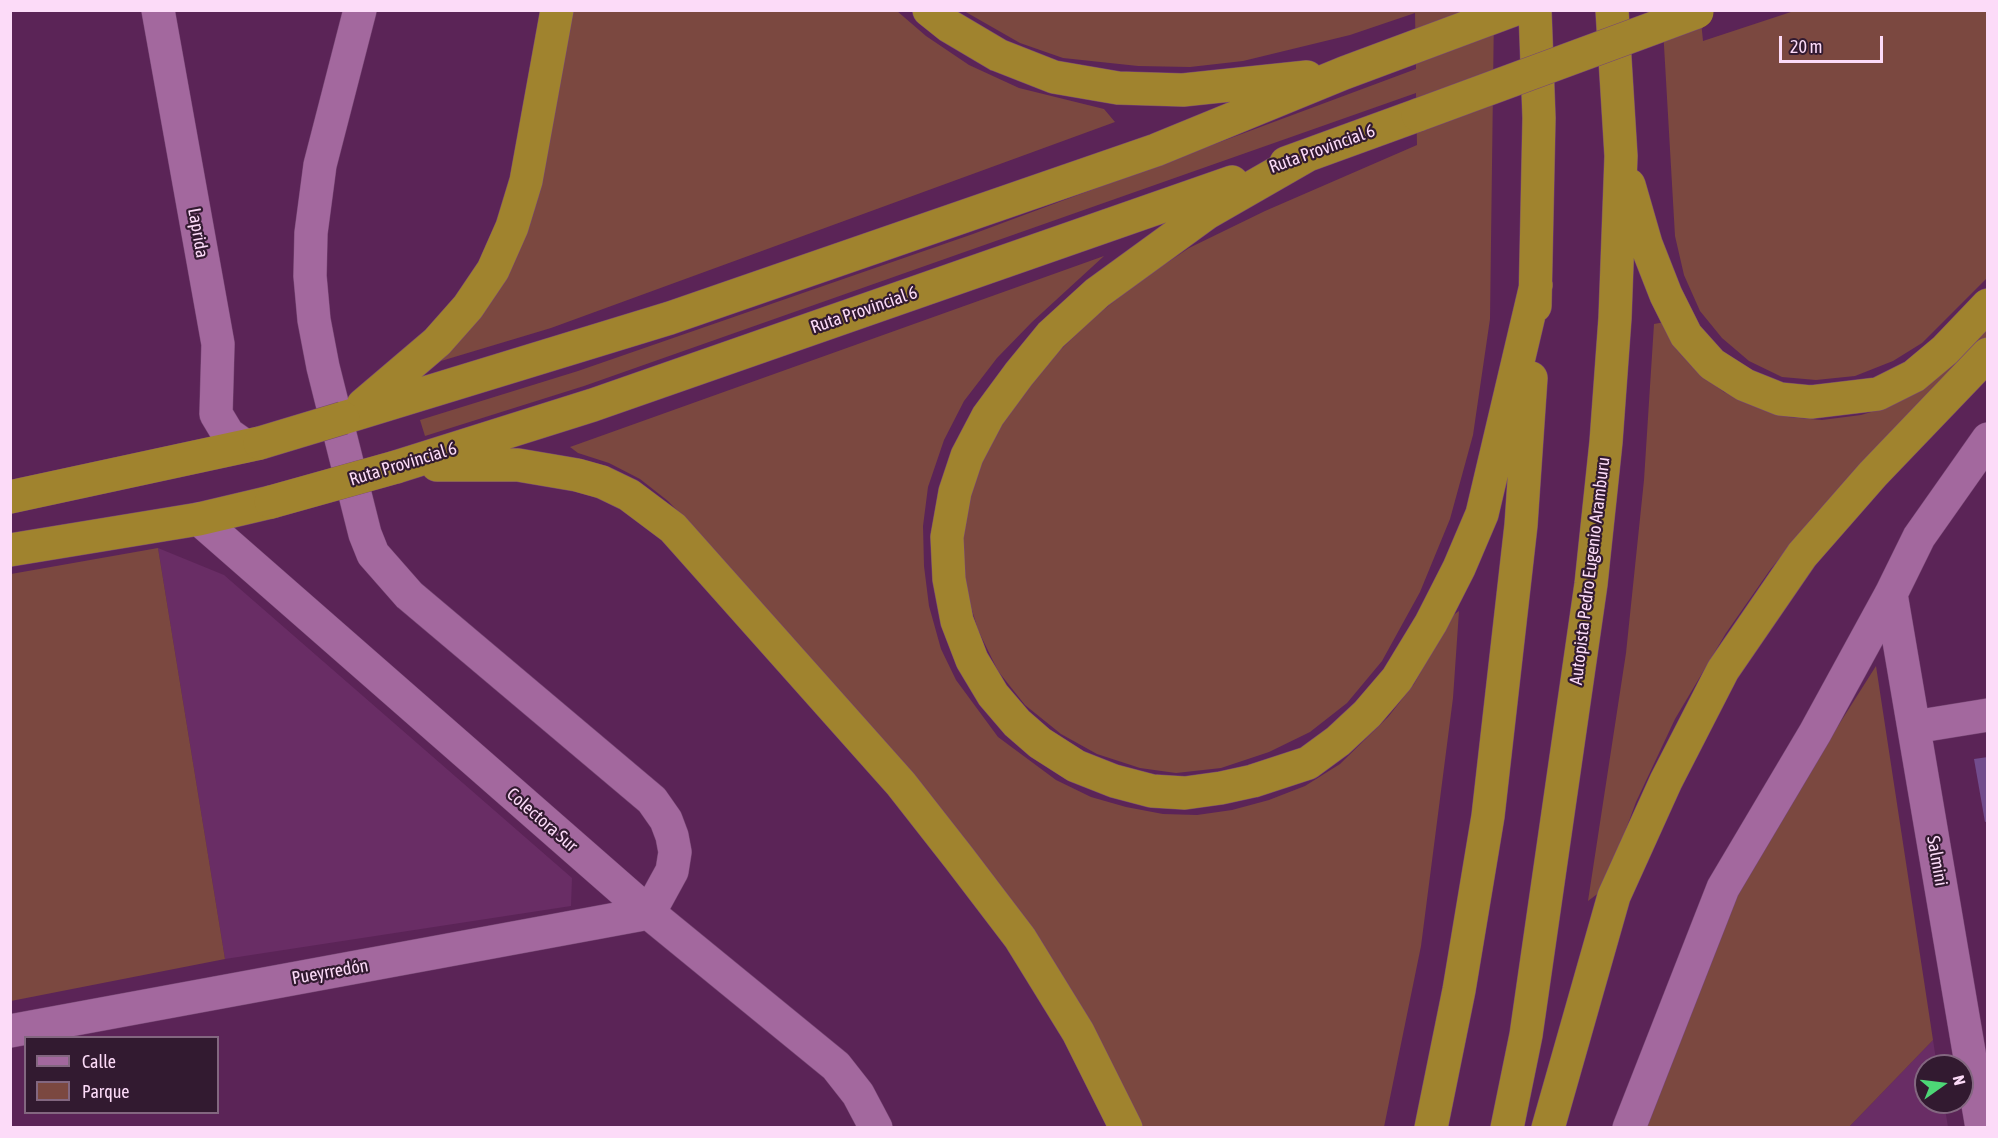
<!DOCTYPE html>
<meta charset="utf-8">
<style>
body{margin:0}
#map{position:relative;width:1998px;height:1138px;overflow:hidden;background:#5b2457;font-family:"Asap Condensed",sans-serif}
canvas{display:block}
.frame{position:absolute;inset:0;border:12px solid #fcdbf8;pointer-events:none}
.legend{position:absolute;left:24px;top:1036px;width:195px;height:78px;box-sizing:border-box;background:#321a30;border:2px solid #836780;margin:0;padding:8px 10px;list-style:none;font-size:18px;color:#fcdbf8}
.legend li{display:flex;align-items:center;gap:12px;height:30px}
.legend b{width:30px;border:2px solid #836780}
.north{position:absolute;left:1914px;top:1054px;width:60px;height:60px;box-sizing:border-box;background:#321a30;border:2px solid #836780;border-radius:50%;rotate:76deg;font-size:16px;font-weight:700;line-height:24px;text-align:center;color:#fcdbf8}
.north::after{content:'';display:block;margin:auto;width:21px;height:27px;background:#4dd676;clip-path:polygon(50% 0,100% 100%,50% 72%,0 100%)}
.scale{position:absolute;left:1779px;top:36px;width:104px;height:27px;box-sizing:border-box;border:3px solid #fcdbf8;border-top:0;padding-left:8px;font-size:18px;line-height:21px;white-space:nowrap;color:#fcdbf8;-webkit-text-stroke:4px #321a30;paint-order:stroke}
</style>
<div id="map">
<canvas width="1998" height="1138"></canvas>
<div class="frame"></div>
<ul class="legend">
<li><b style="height:8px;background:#a3689e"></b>Calle</li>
<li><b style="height:16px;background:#7b4840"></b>Parque</li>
</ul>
<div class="north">N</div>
<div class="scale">20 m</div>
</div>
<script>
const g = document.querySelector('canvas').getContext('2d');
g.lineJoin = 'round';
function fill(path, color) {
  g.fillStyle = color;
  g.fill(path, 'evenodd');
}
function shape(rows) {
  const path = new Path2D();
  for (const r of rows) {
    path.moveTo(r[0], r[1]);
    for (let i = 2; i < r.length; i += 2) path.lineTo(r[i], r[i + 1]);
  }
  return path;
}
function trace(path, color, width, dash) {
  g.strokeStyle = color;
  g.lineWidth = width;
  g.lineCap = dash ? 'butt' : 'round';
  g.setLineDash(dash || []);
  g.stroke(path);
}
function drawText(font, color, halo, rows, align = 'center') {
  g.font = font + ' "Asap Condensed",sans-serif';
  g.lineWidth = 4.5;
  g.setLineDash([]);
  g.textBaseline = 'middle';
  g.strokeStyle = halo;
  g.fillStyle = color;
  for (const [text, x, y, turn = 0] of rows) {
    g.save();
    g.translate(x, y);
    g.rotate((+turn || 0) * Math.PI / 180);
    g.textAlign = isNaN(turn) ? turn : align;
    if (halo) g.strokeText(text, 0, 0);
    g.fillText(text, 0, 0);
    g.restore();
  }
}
fill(shape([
 [158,548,224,575,572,878,571,906,225,959],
 [1933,1040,1937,1066,1926,1066,1926,1102,1944,1102,1948,1127,1849,1127]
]), '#692d65');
fill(shape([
 [572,11,897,11,926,36,969,65,1019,88,1104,109,1115,122,551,328,441,361,455,346],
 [964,11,1494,11,1490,319,1473,435,1450,519,1420,592,1382,661,1347,703,1310,732,1269,752,1221,768,1176,773,1140,768,1097,754,1061,734,1025,705,998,671,978,630,966,590,962,547,967,503,982,456,1010,408,1049,361,1092,319,1138,282,1189,248,1265,211,1417,145,1416,93,584,386,425,436,420,420,578,371,973,234,1416,69,1415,13,1350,35,1243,61,1190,67,1138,66,1063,58,1020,43],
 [1662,11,1700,11,1703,41,1794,11,1987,11,1987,278,1922,343,1893,361,1855,376,1816,380,1782,377,1749,361,1722,338,1700,311,1684,275,1675,236],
 [1104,256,1032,322,997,358,964,401,944,440,928,487,923,526,924,566,929,606,941,649,956,680,998,737,1056,780,1091,797,1126,807,1163,814,1197,815,1232,810,1269,800,1305,786,1340,764,1388,717,1414,684,1452,616,1459,611,1453,698,1421,946,1384,1127,1139,1127,1108,1061,701,535,668,501,640,479,609,463,578,453,570,447],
 [1665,322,1676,349,1697,372,1724,392,1788,417,1822,420,1861,415,1888,407,1987,326,1987,338,1863,462,1812,518,1770,570,1726,633,1675,719,1636,802,1604,889,1588,901,1626,653,1644,480,1654,324],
 [158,548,225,959,11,1001,11,574],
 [1876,666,1933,1040,1849,1127,1640,1128,1732,893]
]), '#7b4840');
fill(shape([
 [1988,757,1988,821,1985,822,1974,759]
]), '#724c8d');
const minor = shape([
 [158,10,218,344,216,414,228,434,245,446],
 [199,519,649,913,836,1066,858,1094,876,1128],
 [1891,594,1982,1128],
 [1914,727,1988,715],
 [10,1031,649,913,672,871,675,852,672,836,666,820,652,800,409,595,373,554,365,534,323,367,314,320,310,276,311,233,320,165,360,10],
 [1629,1128,1723,888,1815,733,1891,594,1919,537,1988,439]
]);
const highway = shape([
 [929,10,949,26,998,55,1054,77,1118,88,1183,90,1307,77],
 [1535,10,1539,118,1535,306],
 [1308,155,1207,213,1097,293,1051,335,1019,374,988,416,967,456,955,492,947,537,949,579,957,621,972,660,993,695,1017,723,1040,743,1076,766,1114,781,1152,791,1185,793,1221,788,1253,781,1308,763,1338,741,1367,714,1397,679,1431,623,1459,568,1482,514,1536,285],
 [1286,163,1418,115],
 [1629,185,1646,244,1666,295,1686,335,1712,364,1745,385,1780,399,1811,402,1878,394,1914,376,1945,350,1988,305],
 [363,405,437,342,468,307,493,270,512,227,526,181,557,10],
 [343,418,670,318,1156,150,1344,73,1513,10],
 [437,465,518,465,577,475,602,482,629,495,673,528,901,784,959,858,1020,938,1078,1032,1126,1128],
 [396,467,593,405,1232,182],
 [10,497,260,443],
 [10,550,199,519,271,502],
 [1431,1128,1459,990,1488,816,1521,525,1531,378],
 [1507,1128,1526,1035,1591,584,1606,442,1615,318,1621,156,1612,10],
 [1548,1128,1614,896,1666,781,1723,670,1802,555,1873,474,1988,354]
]);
trace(minor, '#774774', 34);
trace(highway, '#774774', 34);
trace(minor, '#a3689e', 33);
trace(highway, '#a0832e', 33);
const highwayBridge = shape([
 [1418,115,1697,12],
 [260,443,343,418],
 [271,502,396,467]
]);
trace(highwayBridge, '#774774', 34, []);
trace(highwayBridge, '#a0832e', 33);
drawText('18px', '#fcdbf8', '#321a30', [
 ["Ruta Provincial 6",1322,149,-20],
 ["Laprida",198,233,80],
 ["Ruta Provincial 6",864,310,-19],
 ["Ruta Provincial 6",403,464,-17],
 ["Autopista Pedro Eugenio Aramburu",1590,571,-83],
 ["Colectora Sur",542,820,41],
 ["Salmini",1937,861,80],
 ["Pueyrredón",330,972,-10]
]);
</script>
